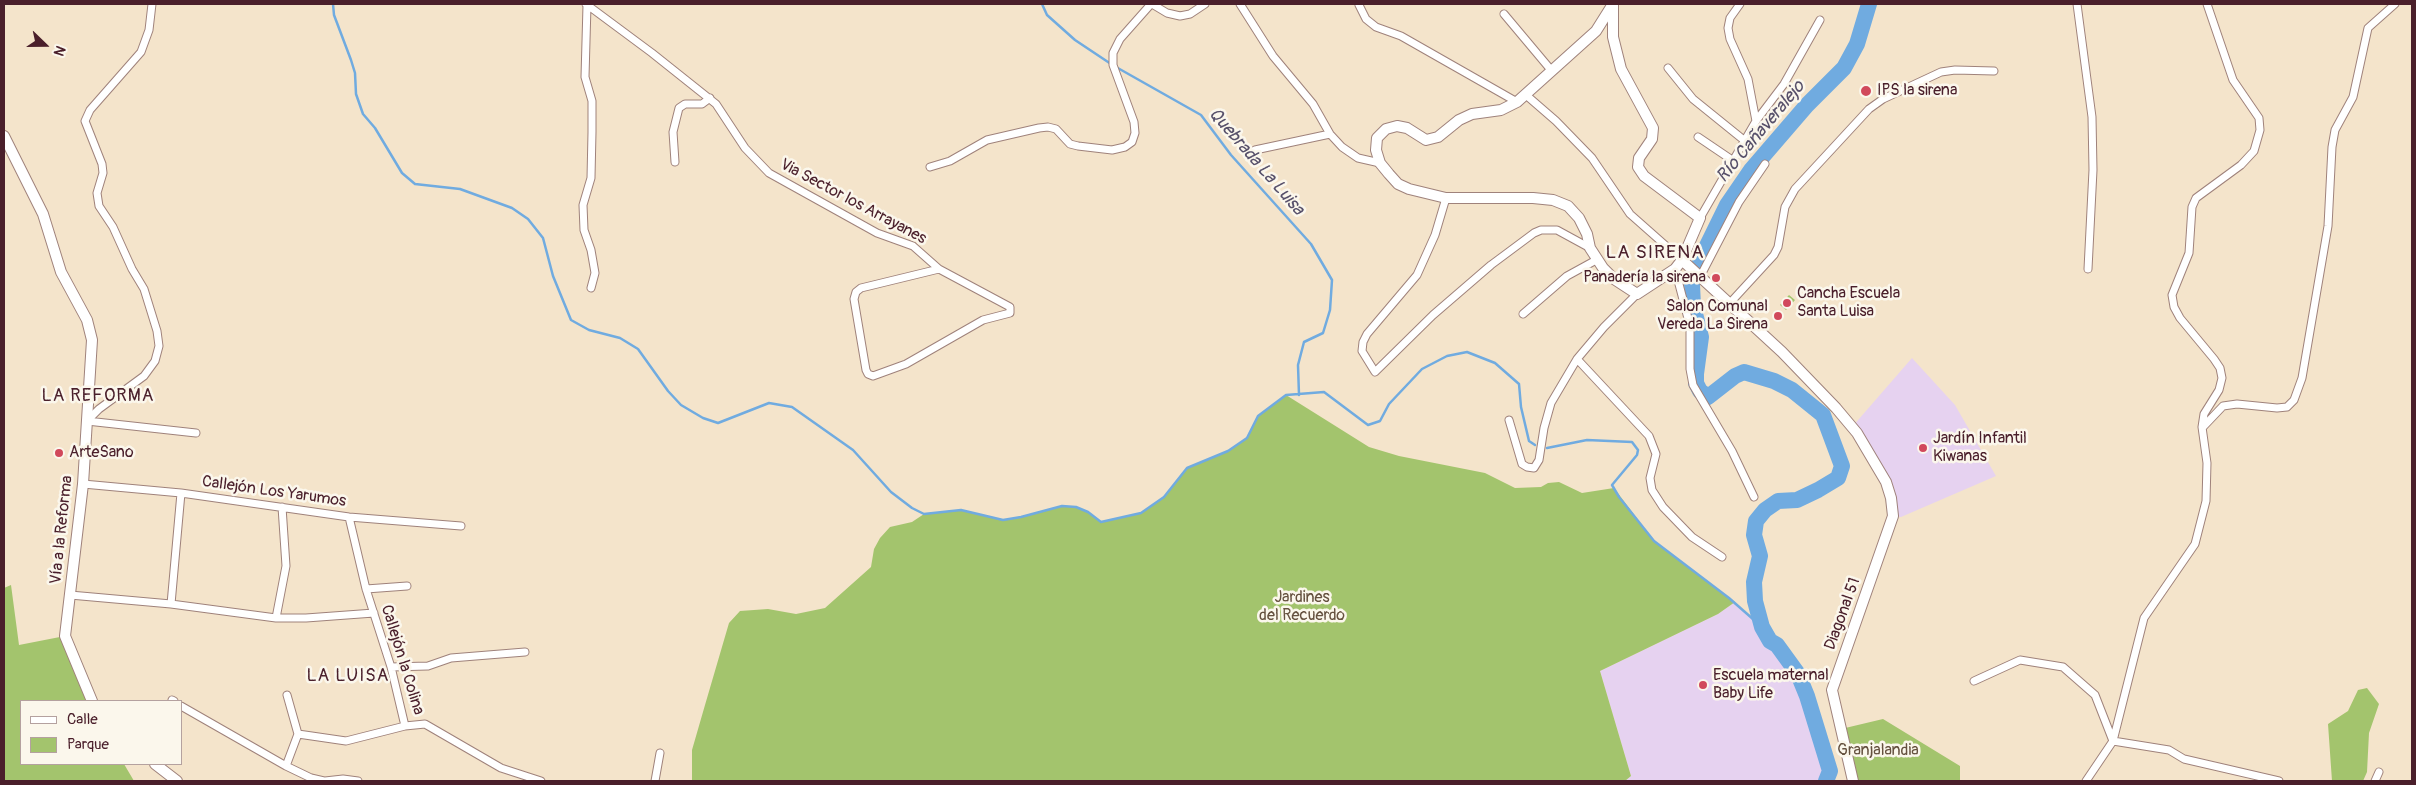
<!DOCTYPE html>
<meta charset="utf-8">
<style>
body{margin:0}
#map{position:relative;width:2416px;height:785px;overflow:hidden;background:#f4e4cb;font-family:Pangolin,sans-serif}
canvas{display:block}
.frame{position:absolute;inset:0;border:5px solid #4a1f2b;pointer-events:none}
.legend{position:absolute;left:20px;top:700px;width:162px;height:65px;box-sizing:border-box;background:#fbf7ec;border:1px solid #b4a19f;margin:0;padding:6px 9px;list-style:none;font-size:15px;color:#4a1f2b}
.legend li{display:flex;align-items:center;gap:10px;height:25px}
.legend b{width:25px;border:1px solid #b4a19f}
.north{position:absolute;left:20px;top:20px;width:50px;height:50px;-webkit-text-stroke:4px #fbf7ec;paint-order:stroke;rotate:112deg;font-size:14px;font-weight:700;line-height:20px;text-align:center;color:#4a1f2b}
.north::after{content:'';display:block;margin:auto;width:18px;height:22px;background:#4a1f2b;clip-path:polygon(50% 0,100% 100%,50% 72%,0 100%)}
</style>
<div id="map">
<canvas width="2416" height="785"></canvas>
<div class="frame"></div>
<ul class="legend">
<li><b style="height:6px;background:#fff"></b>Calle</li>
<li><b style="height:14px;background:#a3c46d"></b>Parque</li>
</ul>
<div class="north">N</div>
</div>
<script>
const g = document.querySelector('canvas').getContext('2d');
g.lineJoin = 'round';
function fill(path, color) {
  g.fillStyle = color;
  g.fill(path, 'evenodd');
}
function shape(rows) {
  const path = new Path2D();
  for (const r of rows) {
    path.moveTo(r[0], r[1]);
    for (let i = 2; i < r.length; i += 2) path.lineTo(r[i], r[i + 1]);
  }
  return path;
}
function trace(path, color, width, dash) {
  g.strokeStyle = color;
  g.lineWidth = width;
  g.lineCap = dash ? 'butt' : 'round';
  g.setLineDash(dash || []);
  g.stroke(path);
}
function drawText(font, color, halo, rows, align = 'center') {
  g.font = font + ' Pangolin,sans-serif';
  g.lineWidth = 5;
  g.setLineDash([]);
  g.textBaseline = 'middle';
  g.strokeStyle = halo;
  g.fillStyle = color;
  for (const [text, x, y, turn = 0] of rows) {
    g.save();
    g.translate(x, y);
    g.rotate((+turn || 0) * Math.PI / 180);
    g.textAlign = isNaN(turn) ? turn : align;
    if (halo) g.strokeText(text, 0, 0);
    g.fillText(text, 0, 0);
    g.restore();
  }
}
fill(shape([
 [1912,358,1955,405,1996,476,1901,517,1893,516,1891,498,1852,427],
 [1735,602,1762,627,1770,641,1777,645,1798,674,1816,722,1819,737,1830,771,1826,781,1625,781,1631,776,1600,671,1718,614]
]), '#e6d2f0');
fill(shape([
 [1789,295,1795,300,1786,310,1780,305],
 [1286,395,1369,447,1399,456,1485,473,1515,488,1541,487,1548,483,1559,482,1582,493,1614,488,1654,541,1735,602,1718,614,1600,671,1631,776,1625,781,692,781,692,750,705,705,729,623,740,611,768,609,796,614,825,608,871,567,874,549,880,538,890,527,912,522,924,514,961,510,1003,520,1021,517,1062,506,1076,507,1088,512,1101,522,1141,513,1164,497,1187,468,1228,451,1247,438,1258,416],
 [11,585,19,645,65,636,92,701,21,701,21,764,124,764,134,781,4,781,4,588],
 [2367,688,2379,704,2369,733,2367,772,2363,781,2332,781,2328,724,2348,711,2358,690],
 [1883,719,1960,766,1960,781,1853,781,1841,729]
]), '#a3c46d');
trace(shape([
 [333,4,334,15,351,60,355,73,356,94,363,114,375,128,402,173,415,184,460,189,512,208,528,219,543,238,553,276,571,320,589,330,620,338,638,349,668,391,681,405,703,418,718,423,769,403,792,407,853,450,891,492,912,508,924,514,961,510,1003,520,1021,517,1062,506,1076,507,1088,512,1101,522,1141,513,1164,497,1187,468,1228,451,1247,438,1258,416,1286,395,1324,392,1368,425,1380,421,1389,404,1422,369,1447,356,1467,352,1495,363,1519,384,1521,407,1529,441,1535,445],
 [1042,4,1047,15,1075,40,1111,64],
 [1116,67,1201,115,1231,155,1311,244,1332,280,1330,310,1323,333,1304,342,1298,365,1299,395],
 [1547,448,1587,440,1632,442,1638,450,1637,455,1612,485,1619,497,1654,541,1729,598,1762,627]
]), '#70abe0', 2.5);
trace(shape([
 [1826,781,1830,771,1807,696,1798,674,1777,645,1770,641,1762,627,1755,601,1754,582,1760,556,1754,535,1756,521,1765,510,1778,501,1797,500,1818,490,1838,478,1842,466,1823,415,1792,390,1774,381,1744,372,1735,376,1708,397,1700,391,1696,383,1696,374,1701,337,1693,306,1692,284,1702,256,1727,205,1751,170,1807,105,1844,68,1857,44,1869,4]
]), '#70abe0', 16);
const street = shape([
 [586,4,652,53,716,104,745,148,769,173,877,233,913,246,939,269,1010,307,1010,313,983,320,906,364,873,376,868,374,866,370,854,299,856,292,861,288,939,269],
 [1152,4,1167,13,1180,16,1190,14,1205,4],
 [1240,4,1273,56,1313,104,1330,134,1342,147,1358,158,1380,163],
 [1740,4,1730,18,1728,28,1730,39,1748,79,1756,121],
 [2077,4,2092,117,2093,170,2088,269],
 [587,5,585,77,592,101,592,132,591,178,583,205,584,230,591,250,595,273,591,288],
 [1359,5,1366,19,1376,27,1401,36,1517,102],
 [1504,14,1551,70],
 [1668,68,1693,99,1745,141],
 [1526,95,1556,121,1592,158,1630,214,1682,260],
 [1698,137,1732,160],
 [1255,150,1330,134],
 [675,162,673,132,679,108,685,104,702,104,710,98],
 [930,167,950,161,987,140,1039,128,1048,127,1056,129,1070,144,1078,146,1112,150,1125,147,1132,142,1135,133,1134,122,1113,65,1113,53,1120,39,1151,4],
 [1446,198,1435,235,1417,275,1367,334,1363,342,1362,351,1375,372,1433,315,1491,265,1534,233,1541,230,1557,230,1590,248],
 [1700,218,1756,121,1784,84,1820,20],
 [1675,269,1690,326,1690,369,1693,385,1732,451,1754,497],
 [1700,277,1739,202,1765,164],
 [1729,304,1774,255,1778,247,1785,207,1795,189,1869,109,1883,99,1941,72,1955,70,1994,71],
 [1523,314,1567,276,1598,259],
 [1577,359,1649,436,1656,454,1650,478,1652,490,1663,507,1692,537,1722,557],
 [1509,420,1522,464,1527,467,1534,468,1539,460,1544,428,1551,403,1577,359,1604,327,1637,294],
 [87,421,99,409,144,376,155,361,159,346,157,331,144,289,132,269,113,227,99,206,97,193,103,173,102,164,85,121,90,110,141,52,149,30,152,4],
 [87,421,196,433],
 [2203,427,2223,406,2237,404,2277,408,2287,407,2294,400,2302,378,2328,226,2332,147,2335,130,2353,97,2368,28,2395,4],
 [83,484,181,493,349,517,461,526],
 [349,517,366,589,391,667,405,726,425,724,501,768,541,781],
 [366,589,407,586],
 [70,595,171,604,276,618,306,618,374,613],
 [171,604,181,493],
 [276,618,286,566,282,507],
 [391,667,428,666,451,658,525,652],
 [1974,681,2020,660,2063,667,2095,695,2113,741,2169,750,2184,759,2279,781],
 [172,700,174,701],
 [181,706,286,766,311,778,324,781],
 [298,734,346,741,405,726],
 [286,766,298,734,287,695],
 [325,781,343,779,358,781],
 [655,781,660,753],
 [2086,781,2113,741,2144,618,2195,544,2206,501,2207,463,2202,427,2204,414,2219,390,2222,378,2220,368,2214,359,2180,318,2174,307,2172,295,2189,253,2192,207,2196,198,2241,165,2254,151,2260,130,2259,118,2233,80,2207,4],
 [2375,781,2379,772]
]);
const secondary = shape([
 [1613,4,1613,37,1621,69,1653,128,1652,139,1639,158,1638,167,1644,176,1700,218,1682,260,1675,269,1637,294,1614,279,1603,268,1590,248,1587,234,1579,218,1568,206,1553,200,1533,198,1446,198,1409,189,1398,184,1389,174,1380,163,1376,150,1377,138,1386,129,1397,126,1407,128,1426,140,1438,137,1459,120,1472,114,1501,110,1517,102,1596,31,1613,4],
 [4,136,43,214,61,272,87,320,92,340,83,484,65,636,92,701],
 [1682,260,1782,352,1836,408,1857,433,1886,482,1891,498,1893,516,1832,690,1853,781],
 [155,764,177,781]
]);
trace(street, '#9f827b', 9);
trace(secondary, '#9f827b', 12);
trace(street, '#fff', 7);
trace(secondary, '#fff', 10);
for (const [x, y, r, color] of [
 [1866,91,6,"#d1495b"],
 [1716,278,5,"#d1495b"],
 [1787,303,5,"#d1495b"],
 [1778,316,5,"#d1495b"],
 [1923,448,5,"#d1495b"],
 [59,453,5,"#d1495b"],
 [1703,685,5,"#d1495b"]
]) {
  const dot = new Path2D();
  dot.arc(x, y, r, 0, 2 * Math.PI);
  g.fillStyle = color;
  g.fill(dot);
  trace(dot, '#fbf7ec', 2);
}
drawText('16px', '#4a1f2b', '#fbf7ec', [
 ["IPS la sirena",1877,91],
 ["Panadería la sirena",1706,278,"right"],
 ["Cancha Escuela",1797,294],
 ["Santa Luisa",1797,312],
 ["Salon Comunal",1768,307,"right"],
 ["Vereda La Sirena",1768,325,"right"],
 ["Jardín Infantil",1933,439],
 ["Kiwanas",1933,457],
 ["ArteSano",69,453],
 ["Escuela maternal",1713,676],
 ["Baby Life",1713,694]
], 'left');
drawText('16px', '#4a1f2b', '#fbf7ec', [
 ["Via Sector los Arrayanes",853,202,28],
 ["Callejón Los Yarumos",274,492,8],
 ["Vía a la Reforma",62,530,-84],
 ["Diagonal 51",1843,614,-70],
 ["Callejón la Colina",402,660,73]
]);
drawText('16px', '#65513f', '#fbf7ec', [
 ["Jardines",1302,598],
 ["del Recuerdo",1302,616],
 ["Granjalandia",1878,751]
]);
drawText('italic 18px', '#57506a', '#fbf7ec', [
 ["Río Cañaveralejo",1761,132,-50],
 ["Quebrada La Luisa",1256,162,49]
]);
g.letterSpacing = '1px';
drawText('18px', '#4a1f2b', '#fbf7ec', [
 ["LA REFORMA",98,396],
 ["LA LUISA",348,676]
]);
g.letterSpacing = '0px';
g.letterSpacing = '1px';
drawText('19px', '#4a1f2b', '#fbf7ec', [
 ["LA SIRENA",1655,253]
]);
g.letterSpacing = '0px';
</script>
